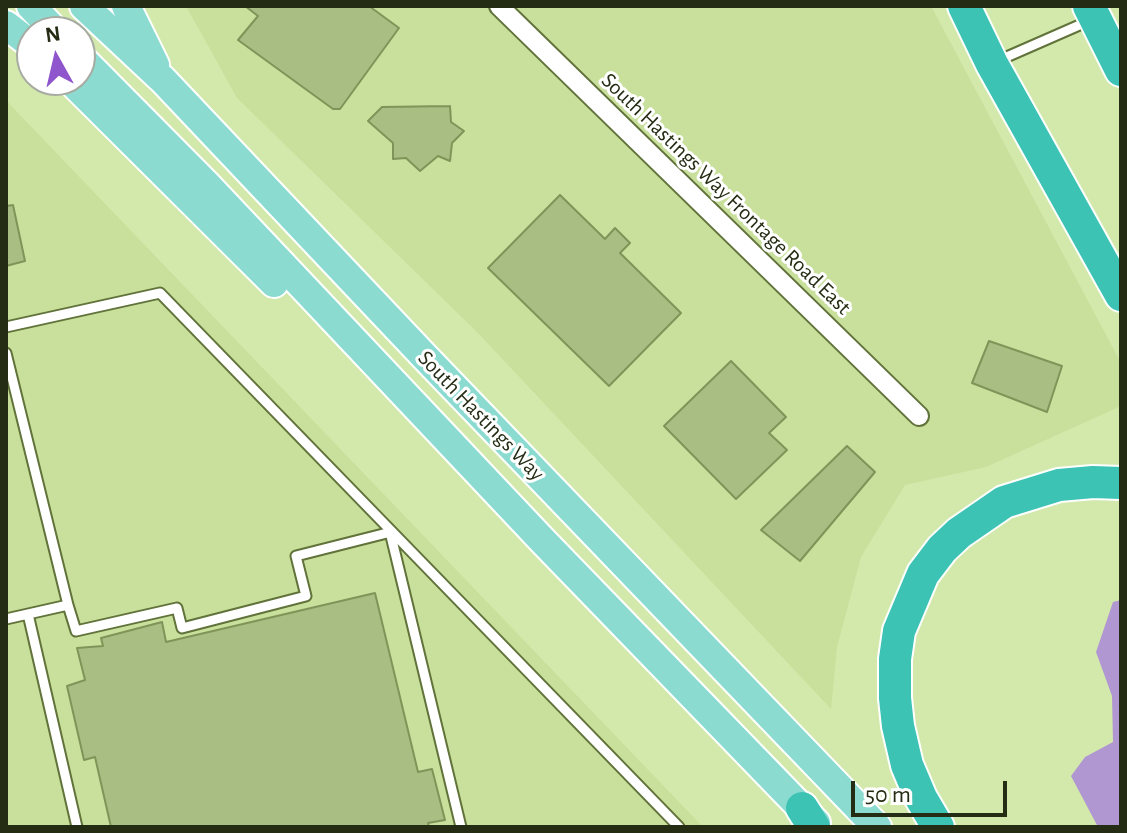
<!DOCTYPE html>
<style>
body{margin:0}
#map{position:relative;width:1127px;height:833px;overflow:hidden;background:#d3e9ab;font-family:"Alegreya Sans",sans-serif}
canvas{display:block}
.frame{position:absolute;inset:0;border:8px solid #242c13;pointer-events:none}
.north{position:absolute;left:16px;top:16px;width:80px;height:80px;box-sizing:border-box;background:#fff;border:2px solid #a7aba1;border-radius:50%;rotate:352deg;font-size:22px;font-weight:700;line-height:32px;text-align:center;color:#242c13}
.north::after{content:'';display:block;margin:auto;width:28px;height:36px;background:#8f55cc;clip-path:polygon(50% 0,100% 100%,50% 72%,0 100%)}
.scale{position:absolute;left:851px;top:781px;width:156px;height:36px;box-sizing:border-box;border:4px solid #242c13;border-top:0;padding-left:10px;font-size:24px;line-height:28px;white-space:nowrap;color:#242c13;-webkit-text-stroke:6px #fff;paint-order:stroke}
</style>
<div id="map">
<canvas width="1127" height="833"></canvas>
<div class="frame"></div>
<div class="north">N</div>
<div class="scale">50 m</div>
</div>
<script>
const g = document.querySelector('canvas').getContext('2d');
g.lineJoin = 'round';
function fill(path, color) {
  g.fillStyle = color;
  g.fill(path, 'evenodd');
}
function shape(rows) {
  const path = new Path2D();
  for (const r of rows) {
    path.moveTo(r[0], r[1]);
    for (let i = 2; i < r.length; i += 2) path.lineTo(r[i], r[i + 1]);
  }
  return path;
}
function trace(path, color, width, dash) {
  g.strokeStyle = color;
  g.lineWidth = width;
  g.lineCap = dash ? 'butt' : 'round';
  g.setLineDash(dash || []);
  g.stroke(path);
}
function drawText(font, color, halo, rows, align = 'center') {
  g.font = font + ' "Alegreya Sans",sans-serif';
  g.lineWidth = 6;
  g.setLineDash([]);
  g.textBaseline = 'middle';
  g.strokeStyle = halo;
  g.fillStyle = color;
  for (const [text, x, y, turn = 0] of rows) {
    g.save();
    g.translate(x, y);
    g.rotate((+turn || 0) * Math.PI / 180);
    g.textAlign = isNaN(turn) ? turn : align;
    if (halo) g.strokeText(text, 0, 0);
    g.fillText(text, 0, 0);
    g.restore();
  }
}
fill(shape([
 [186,6,931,6,1121,363,1121,406,986,467,905,485,861,557,837,647,831,709,477,332,237,98],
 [6,100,19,114,703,827,6,827]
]), '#c8e09b');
fill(shape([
 [1121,600,1121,827,1098,827,1071,776,1085,757,1113,742,1112,696,1096,652,1113,602]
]), '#b097d1');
const building = shape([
 [245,6,369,6,399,28,340,109,333,109,238,40,258,16,245,6],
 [450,106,451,122,464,131,452,143,450,161,438,156,420,171,406,158,393,159,393,143,368,121,382,107,450,106],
 [560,195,605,239,615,228,630,243,620,253,681,313,609,386,488,268,560,195],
 [13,205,25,261,6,266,6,206,13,205],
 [989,341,1062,366,1047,412,972,383,989,341],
 [731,361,786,417,769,433,787,450,736,499,664,426,731,361],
 [847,446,875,472,800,561,761,530,847,446],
 [375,593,418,772,432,769,445,820,428,823,429,827,111,827,95,757,84,760,67,686,85,680,77,648,103,646,101,638,162,622,166,642,375,593]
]);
fill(building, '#a9be82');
trace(building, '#809459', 2);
const lane = shape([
 [995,62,1091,20],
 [6,327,160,293,679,827],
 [6,353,68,605],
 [391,536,461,827],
 [28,614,77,827],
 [6,619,68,605,76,631,177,608,182,628,306,596,296,556,391,532]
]);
const street = shape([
 [499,6,919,416]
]);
const primary = shape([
 [31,6,56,32],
 [84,6,163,80,424,356,877,827],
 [126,6,155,65],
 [6,25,32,45],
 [80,57,206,184,542,540,816,823],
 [70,80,274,283]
]);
const highway = shape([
 [964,6,992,64,1121,295],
 [1089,6,1121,70],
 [802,808,814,827],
 [938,827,921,798,907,765,898,726,895,698,895,659,899,631,923,574,942,549,959,533,1004,502,1059,485,1093,482,1121,483]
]);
trace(lane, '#61733a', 13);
trace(street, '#61733a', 22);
trace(primary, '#fff', 32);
trace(highway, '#fff', 36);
trace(lane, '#fff', 9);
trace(street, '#fff', 18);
trace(primary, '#8bdbd1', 28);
trace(highway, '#3dc3b3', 32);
drawText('22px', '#242c13', '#fff', [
 ["South Hastings Way Frontage Road East",726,194,44],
 ["South Hastings Way",481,416,46]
]);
</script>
